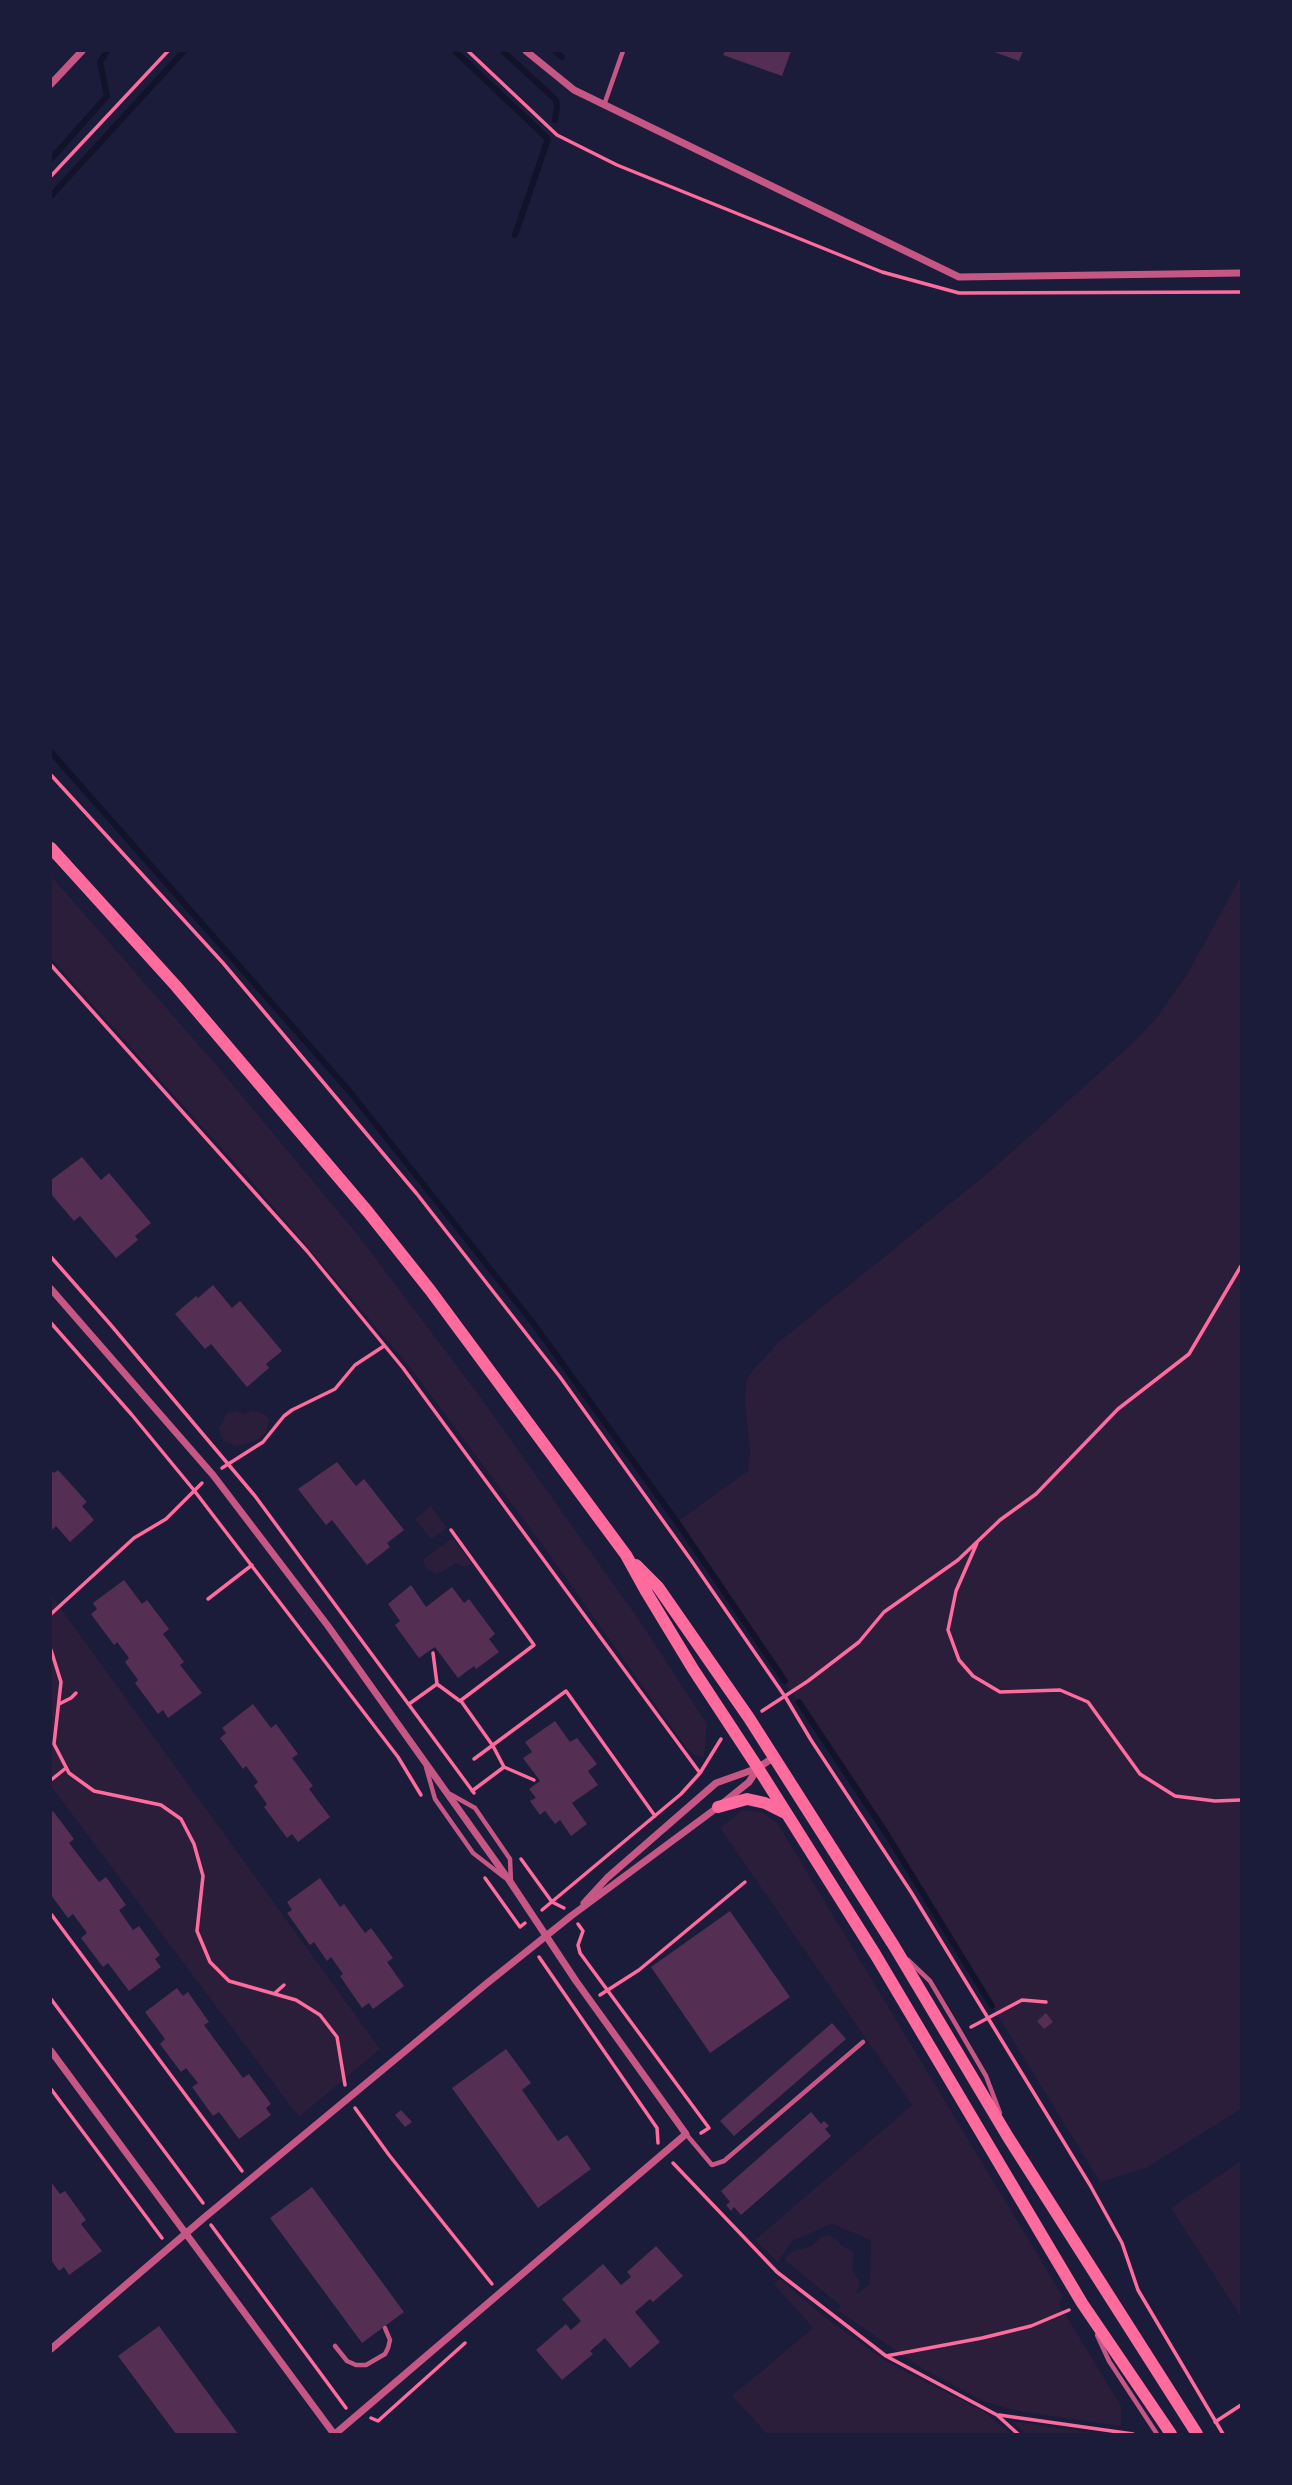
<!DOCTYPE html>
<style>
body{margin:0}
#map{position:relative;width:1292px;height:2485px;overflow:hidden;background:#1b1b3a;font-family:"DM Sans",sans-serif}
canvas{display:block}
.frame{position:absolute;inset:0;border:52px solid #1b1b3a;pointer-events:none}
</style>
<div id="map">
<canvas width="1292" height="2485"></canvas>
<div class="frame"></div>
</div>
<script>
const g = document.querySelector('canvas').getContext('2d');
g.lineJoin = 'round';
function fill(path, color) {
  g.fillStyle = color;
  g.fill(path, 'evenodd');
}
function shape(rows) {
  const path = new Path2D();
  for (const r of rows) {
    path.moveTo(r[0], r[1]);
    for (let i = 2; i < r.length; i += 2) path.lineTo(r[i], r[i + 1]);
  }
  return path;
}
function trace(path, color, width, dash) {
  g.strokeStyle = color;
  g.lineWidth = width;
  g.lineCap = dash ? 'butt' : 'round';
  g.setLineDash(dash || []);
  g.stroke(path);
}
fill(shape([
 [51,876,218,1067,361,1239,481,1398,639,1620,707,1724,704,1757,694,1755,685,1746,544,1547,409,1366,253,1183,51,958],
 [1241,876,1241,2109,1146,2168,1100,2182,886,1833,677,1522,748,1471,750,1454,745,1400,746,1381,754,1369,779,1342,993,1169,1138,1038,1158,1016,1188,973],
 [252,1410,266,1415,269,1420,266,1433,255,1441,245,1444,236,1446,226,1442,221,1437,219,1428,227,1413,237,1411,245,1414],
 [431,1506,447,1528,431,1539,415,1519],
 [453,1538,472,1564,464,1567,456,1563,442,1572,435,1574,426,1568,423,1562,424,1559],
 [51,1595,380,2049,299,2117,51,1786],
 [743,1810,764,1813,778,1824,1063,2297,1059,2304,1121,2406,1121,2426,1018,2411,985,2402,925,2370,837,2310,841,2306,786,2261,786,2256,793,2251,812,2246,821,2237,829,2235,836,2239,842,2246,854,2252,852,2269,860,2283,856,2294,870,2284,871,2240,832,2224,792,2241,778,2262,755,2240,912,2105,720,1828],
 [1241,2161,1241,2317,1171,2208],
 [780,2279,822,2315,887,2362,983,2411,1011,2434,767,2434,732,2396,813,2328,774,2284],
 [1012,2421,1098,2434,1026,2434]
]), '#2a1e3b');
trace(shape([
 [455,51,548,139,515,235],
 [503,51,556,100,557,107,555,120],
 [555,51,562,57],
 [51,159,107,96,100,62,107,51],
 [51,196,184,51],
 [51,752,351,1093,533,1323,677,1522,785,1681],
 [799,1702,886,1833,992,2006]
]), '#12122b', 6);
fill(shape([
 [725,51,791,51,782,76,723,55],
 [992,51,1023,51,1019,61],
 [82,1157,101,1180,109,1173,151,1223,135,1236,138,1240,116,1258,80,1216,74,1221,51,1194,51,1180],
 [213,1285,232,1308,240,1301,282,1351,266,1364,269,1368,247,1387,211,1344,205,1349,175,1314,196,1296,198,1298],
 [337,1462,356,1486,364,1479,404,1530,387,1543,390,1547,367,1565,332,1520,326,1525,298,1489],
 [51,1470,54,1473,58,1470,87,1502,82,1506,94,1520,70,1542,56,1526,51,1531],
 [124,1580,142,1604,147,1600,169,1629,163,1634,184,1662,180,1665,202,1693,168,1718,163,1710,158,1714,135,1683,138,1680,125,1662,129,1658,117,1642,114,1645,91,1614,97,1609,93,1603],
 [411,1585,426,1607,452,1587,464,1603,469,1599,495,1634,489,1639,499,1652,476,1669,474,1666,458,1678,435,1647,419,1658,395,1625,400,1621,388,1604],
 [253,1704,271,1728,276,1724,298,1754,292,1758,313,1786,309,1789,330,1817,298,1842,292,1834,287,1838,264,1807,267,1804,254,1786,258,1782,246,1766,243,1769,220,1738,226,1733,222,1728],
 [555,1721,570,1742,577,1738,597,1764,588,1771,598,1785,572,1803,587,1824,571,1836,560,1820,555,1824,545,1811,540,1815,530,1801,536,1798,529,1789,540,1781,523,1758,532,1752,525,1742],
 [53,1811,74,1839,69,1843,99,1882,106,1877,126,1905,119,1910,133,1930,139,1926,160,1955,155,1959,161,1967,129,1991,108,1963,103,1967,81,1938,87,1933,73,1914,68,1918,51,1895,51,1813],
 [320,1878,340,1907,344,1904,365,1933,371,1928,393,1958,387,1962,404,1986,373,2009,369,2003,362,2008,340,1976,343,1974,331,1957,327,1961,314,1942,310,1945,287,1913,292,1910,287,1902],
 [730,1911,790,1997,710,2053,651,1967],
 [177,1988,183,1996,188,1992,209,2022,204,2025,243,2078,249,2074,271,2104,266,2108,271,2115,239,2139,219,2112,213,2116,192,2087,198,2083,186,2068,181,2072,160,2044,165,2039,145,2012],
 [1046,2013,1053,2022,1044,2029,1037,2021],
 [832,2023,846,2039,734,2136,720,2121],
 [506,2049,531,2083,522,2090,558,2141,567,2135,591,2169,538,2208,452,2088],
 [401,2110,412,2122,405,2127,395,2115],
 [811,2112,821,2124,824,2121,829,2126,825,2129,831,2136,741,2215,734,2207,731,2211,726,2205,730,2202,721,2191],
 [51,2182,60,2194,65,2191,86,2220,81,2224,102,2251,69,2275,64,2267,59,2271,51,2260],
 [312,2187,404,2312,362,2343,270,2218],
 [656,2246,683,2276,653,2302,650,2299,635,2312,660,2342,630,2368,605,2338,590,2351,593,2354,562,2380,536,2350,566,2324,571,2330,581,2321,562,2299,603,2264,621,2285,631,2277,627,2272],
 [159,2326,238,2434,176,2434,118,2356]
]), '#542f53');
trace(shape([
 [468,51,557,135,617,165,882,272,959,293,1241,292],
 [51,176,168,51],
 [51,775,223,963,417,1194,560,1377,691,1560,786,1698,811,1740,911,1892,1090,2185,1122,2243,1138,2290,1223,2434],
 [51,965,307,1251,403,1368,700,1773,681,1794,542,1910],
 [51,1257,110,1324,255,1496,474,1793],
 [51,1323,132,1415,193,1489,398,1757,421,1795],
 [222,1468,263,1442,284,1416,292,1410,335,1389,355,1365,384,1346],
 [977,1543,956,1591,948,1630,959,1660,973,1676,1000,1692,1060,1690,1088,1702,1140,1774,1175,1796,1215,1801,1241,1800],
 [208,1599,252,1565],
 [51,1614,134,1538,166,1519,202,1483],
 [51,1650,61,1682,54,1744,69,1773,94,1791,161,1805,181,1819,194,1844,203,1876,197,1931,210,1962,229,1981,296,2000,320,2015,337,2037,345,2085],
 [437,1684,460,1701,534,1645,451,1530],
 [461,1701,493,1746,504,1767],
 [59,1704,71,1698,76,1693],
 [409,1704,437,1684,433,1653],
 [762,1711,808,1681,859,1642,884,1612,958,1560,1000,1520,1036,1494,1118,1409,1189,1354,1241,1266],
 [474,1759,566,1691,655,1816],
 [700,1773,721,1739],
 [51,1780,66,1768],
 [472,1791,504,1767,534,1780],
 [521,1859,552,1902,564,1908],
 [485,1878,520,1927,525,1923],
 [51,1914,242,2171],
 [578,1924,583,1931,578,1945,580,1953,709,2128,701,2133],
 [539,1957,657,2128,658,2143],
 [275,1993,284,1985],
 [600,1995,639,1970,745,1882],
 [51,1999,203,2203],
 [971,2027,1022,2000,1046,2002],
 [51,2089,162,2238],
 [355,2108,389,2155,492,2284],
 [673,2163,777,2272,886,2356,997,2415,1018,2434],
 [211,2225,346,2408],
 [886,2356,982,2338,1031,2326,1069,2310],
 [999,2415,1133,2434],
 [371,2418,378,2421,465,2343],
 [1215,2422,1241,2405]
]), '#ff6b9d', 3.5);
trace(shape([
 [604,105,623,51],
 [426,1767,435,1799,473,1853,504,1877],
 [450,1794,475,1808,510,1859,511,1882],
 [908,1960,930,1981,955,2023,986,2076,1000,2113],
 [686,2134,712,2165,724,2161,863,2042],
 [1097,2335,1109,2361,1157,2434],
 [335,2346,347,2361,356,2365,366,2365,385,2354,388,2348,390,2340,385,2328]
]), '#c65784', 4.5);
trace(shape([
 [526,51,574,90,959,277,1241,273],
 [51,84,82,51],
 [51,1289,213,1475,328,1626,511,1883,576,1981,686,2134,335,2434],
 [584,1903,607,1878,716,1783,758,1768,774,1757],
 [51,2051,334,2434],
 [51,2349,205,2217,486,1984,571,1916,718,1807,749,1782,758,1768]
]), '#c65784', 7);
trace(shape([
 [51,848,176,986,368,1212,430,1290,626,1555,647,1593,693,1669,758,1768,875,1954,1082,2303,1171,2434],
 [636,1565,658,1587,749,1718,894,1946,1008,2137,1197,2434],
 [718,1807,747,1799,765,1803,785,1813]
]), '#ff6b9d', 12);
</script>
